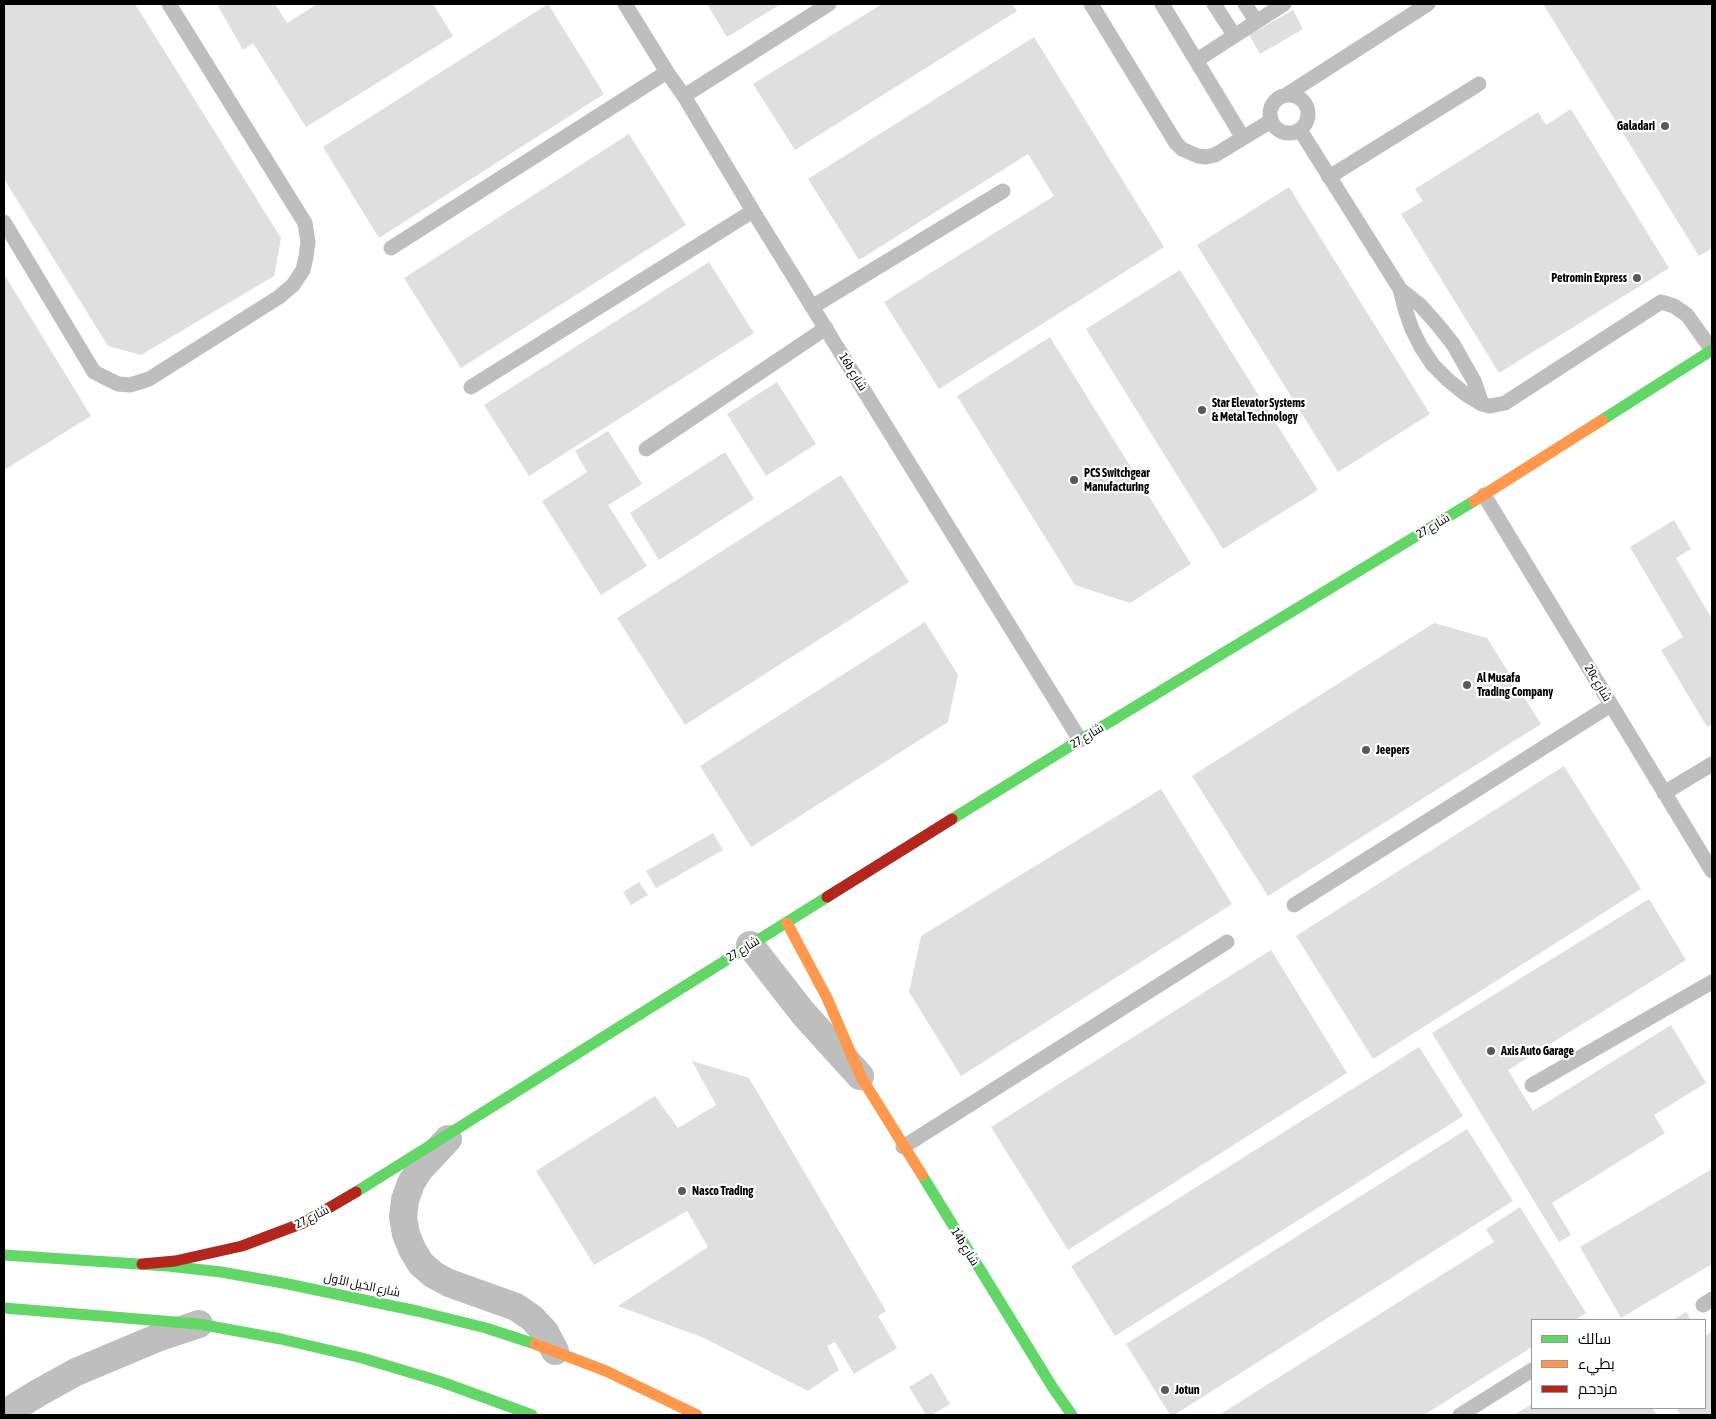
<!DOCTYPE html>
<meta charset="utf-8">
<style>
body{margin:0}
#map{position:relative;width:1716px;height:1419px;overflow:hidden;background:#fff;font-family:"Asap Condensed",Cairo,sans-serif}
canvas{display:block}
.frame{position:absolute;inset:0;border:5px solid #000;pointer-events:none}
.legend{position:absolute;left:1531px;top:1319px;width:175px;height:90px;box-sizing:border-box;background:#fff;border:1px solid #999;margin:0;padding:6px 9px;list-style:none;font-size:15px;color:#000}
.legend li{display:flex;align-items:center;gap:10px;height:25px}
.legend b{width:25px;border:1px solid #999}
</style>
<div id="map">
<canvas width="1716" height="1419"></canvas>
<div class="frame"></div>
<ul class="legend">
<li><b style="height:6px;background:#63d668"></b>سالك</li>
<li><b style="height:6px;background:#ff974d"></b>بطيء</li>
<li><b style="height:6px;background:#b3261e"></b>مزدحم</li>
</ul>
</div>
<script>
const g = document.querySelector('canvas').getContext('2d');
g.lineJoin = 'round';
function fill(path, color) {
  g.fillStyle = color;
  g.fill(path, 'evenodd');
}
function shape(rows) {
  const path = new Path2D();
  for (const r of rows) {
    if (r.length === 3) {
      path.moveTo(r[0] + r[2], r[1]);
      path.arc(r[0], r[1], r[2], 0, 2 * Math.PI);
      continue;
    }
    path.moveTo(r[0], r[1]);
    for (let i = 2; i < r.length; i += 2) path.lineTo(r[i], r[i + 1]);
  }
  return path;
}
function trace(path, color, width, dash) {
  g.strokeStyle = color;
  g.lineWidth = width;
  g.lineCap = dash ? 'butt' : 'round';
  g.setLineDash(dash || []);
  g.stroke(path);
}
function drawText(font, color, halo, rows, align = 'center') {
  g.font = font + ' "Asap Condensed",Cairo,sans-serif';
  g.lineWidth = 4.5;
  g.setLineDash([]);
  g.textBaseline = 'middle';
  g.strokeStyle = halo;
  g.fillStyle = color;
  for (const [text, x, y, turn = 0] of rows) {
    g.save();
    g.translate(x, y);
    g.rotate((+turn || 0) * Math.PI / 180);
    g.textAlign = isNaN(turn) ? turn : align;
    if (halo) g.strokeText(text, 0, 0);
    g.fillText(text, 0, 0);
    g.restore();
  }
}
fill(shape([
 [4,4,135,4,281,238,274,276,141,355,108,346,4,179],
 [217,4,275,4,287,23,317,4,433,4,453,36,306,127,253,43,243,50],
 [548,4,604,94,379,238,323,147],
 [707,4,781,4,727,37],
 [882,4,1012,4,1017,11,795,150,753,84],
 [1543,4,1712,4,1712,248,1699,256],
 [1293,10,1303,29,1260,54,1249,35],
 [1034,37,1164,247,939,389,884,302,1054,196,1028,154,859,260,808,179],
 [1571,109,1669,268,1499,373,1401,214,1423,201,1415,189,1538,112,1546,125],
 [629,134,686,225,461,368,404,278],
 [1289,187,1430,414,1338,472,1197,245],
 [709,262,754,333,529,476,484,405],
 [1180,270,1318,490,1223,549,1086,329],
 [4,274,91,416,4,470],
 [1050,337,1191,564,1130,603,1075,585,957,396],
 [777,382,816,444,766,476,727,414],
 [608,431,642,484,608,505,647,566,601,595,542,501,587,472,575,451],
 [725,452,754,499,659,560,630,513],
 [841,475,909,582,685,725,617,618],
 [1674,520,1691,549,1676,558,1712,619,1712,724,1707,727,1661,650,1683,637,1630,547],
 [925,622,958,675,948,722,751,847,700,766],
 [1434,623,1487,638,1541,724,1268,896,1192,776],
 [1564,766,1641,889,1373,1059,1296,936],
 [1161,789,1232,904,961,1076,909,992,921,936],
 [713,833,723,850,656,888,646,871],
 [639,882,648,895,631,905,623,892],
 [1649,899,1686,960,1508,1070,1533,1111,1671,1025,1706,1083,1654,1115,1665,1133,1552,1203,1571,1235,1559,1242,1432,1033],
 [1271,950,1347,1073,1068,1250,991,1127],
 [1419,1047,1463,1116,1115,1336,1071,1266],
 [692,1061,749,1078,886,1311,878,1316,897,1348,854,1374,835,1342,827,1346,839,1370,808,1391,704,1338,618,1306,708,1247,687,1211,594,1265,536,1171,655,1096,678,1128,716,1105],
 [1467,1129,1513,1201,1174,1415,1170,1415,1126,1344],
 [1712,1169,1712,1264,1621,1318,1580,1247],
 [1520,1207,1586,1313,1575,1320,1532,1320,1532,1347,1424,1415,1219,1415,1494,1242,1486,1229],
 [1686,1312,1691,1320,1673,1320],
 [1712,1331,1712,1415,1681,1415,1676,1408,1705,1408,1705,1336],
 [932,1373,950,1404,932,1415,926,1415,909,1387],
 [1532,1404,1532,1408,1652,1408,1657,1415,1514,1415]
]), '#dfdfdf');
trace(shape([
 [625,4,667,72,684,96,753,211,1080,740],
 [1091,4,1176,143,1182,149,1198,156,1206,157,1215,155,1271,121],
 [1162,4,1243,138],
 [1214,4,1234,35],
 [1245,4,1256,21],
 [1197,60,1284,4],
 [1289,114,19],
 [1286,95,1428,4],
 [684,96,829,4],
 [1300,130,1400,289,1420,305,1437,324,1453,344,1474,381,1482,404],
 [1329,177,1479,84],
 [4,222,94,372,118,384,130,385,149,379,279,297,293,285,303,270,306,257,308,242,305,223,169,4],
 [391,248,667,72],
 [1400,289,1405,309,1412,329,1421,347,1433,365,1448,380,1464,393,1482,404,1490,406,1505,403,1661,302,1674,306,1687,315,1712,350],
 [812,307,1003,191],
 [471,387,753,211],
 [646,449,826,328],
 [1484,495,1712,871],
 [1664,793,1712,764],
 [1294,905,1611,705],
 [1532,1085,1712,982],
 [903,1147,1227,942],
 [1703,1305,1712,1299],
 [1460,1415,1532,1370]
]), '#bebebe', 15);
trace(shape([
 [750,945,803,1013,860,1076],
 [448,1139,420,1169,411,1183,405,1200,403,1217,406,1234,412,1249,421,1264,434,1275,449,1283,516,1307,532,1318,545,1332,555,1351],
 [4,1414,38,1393,76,1372,157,1338,199,1324]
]), '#bebebe', 28);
trace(shape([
 [1602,420,1712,350],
 [952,819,1080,740,1474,501],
 [922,1175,1053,1388,1072,1415],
 [356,1192,827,897],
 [4,1255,168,1266,221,1272,283,1283,417,1311,486,1328,535,1344],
 [4,1308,199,1324,281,1339,362,1358,442,1382,532,1415]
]), '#63d668', 11);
trace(shape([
 [1474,501,1602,420],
 [787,923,827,998,861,1077,922,1175],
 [535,1344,606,1371,697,1415]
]), '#ff974d', 11);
trace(shape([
 [827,897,952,819],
 [142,1264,175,1261,242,1246,303,1223,356,1192]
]), '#b3261e', 11);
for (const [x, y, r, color] of [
 [1665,126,5,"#595959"],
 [1637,278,5,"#595959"],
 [1202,410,5,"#595959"],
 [1074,480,5,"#595959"],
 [1467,685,5,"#595959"],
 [1366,750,5,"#595959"],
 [1491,1051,5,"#595959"],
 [682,1191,5,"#595959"],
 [1165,1390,5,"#595959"]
]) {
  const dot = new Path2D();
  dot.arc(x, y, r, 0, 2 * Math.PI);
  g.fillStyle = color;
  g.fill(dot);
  trace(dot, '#fff', 2);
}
drawText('bold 12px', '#000', '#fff', [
 ["Galadari",1655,126,"right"],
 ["Petromin Express",1627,278,"right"],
 ["Star Elevator Systems",1212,403],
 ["& Metal Technology",1212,417],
 ["PCS Switchgear",1084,473],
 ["Manufacturing",1084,487],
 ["Al Musafa",1477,678],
 ["Trading Company",1477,692],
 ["Jeepers",1376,750],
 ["Axis Auto Garage",1501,1051],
 ["Nasco Trading",692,1191],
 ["Jotun",1175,1390]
], 'left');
drawText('12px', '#000', '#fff', [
 ["16b شارع",853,372,58],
 ["شارع 27",1433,526,-31],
 ["20c شارع",1598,683,59],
 ["شارع 27",1087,736,-31],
 ["شارع 27",743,949,-32],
 ["شارع 27",312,1217,-27],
 ["14b شارع",965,1247,58],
 ["شارع الخيل الأول",362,1285,12]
]);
</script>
